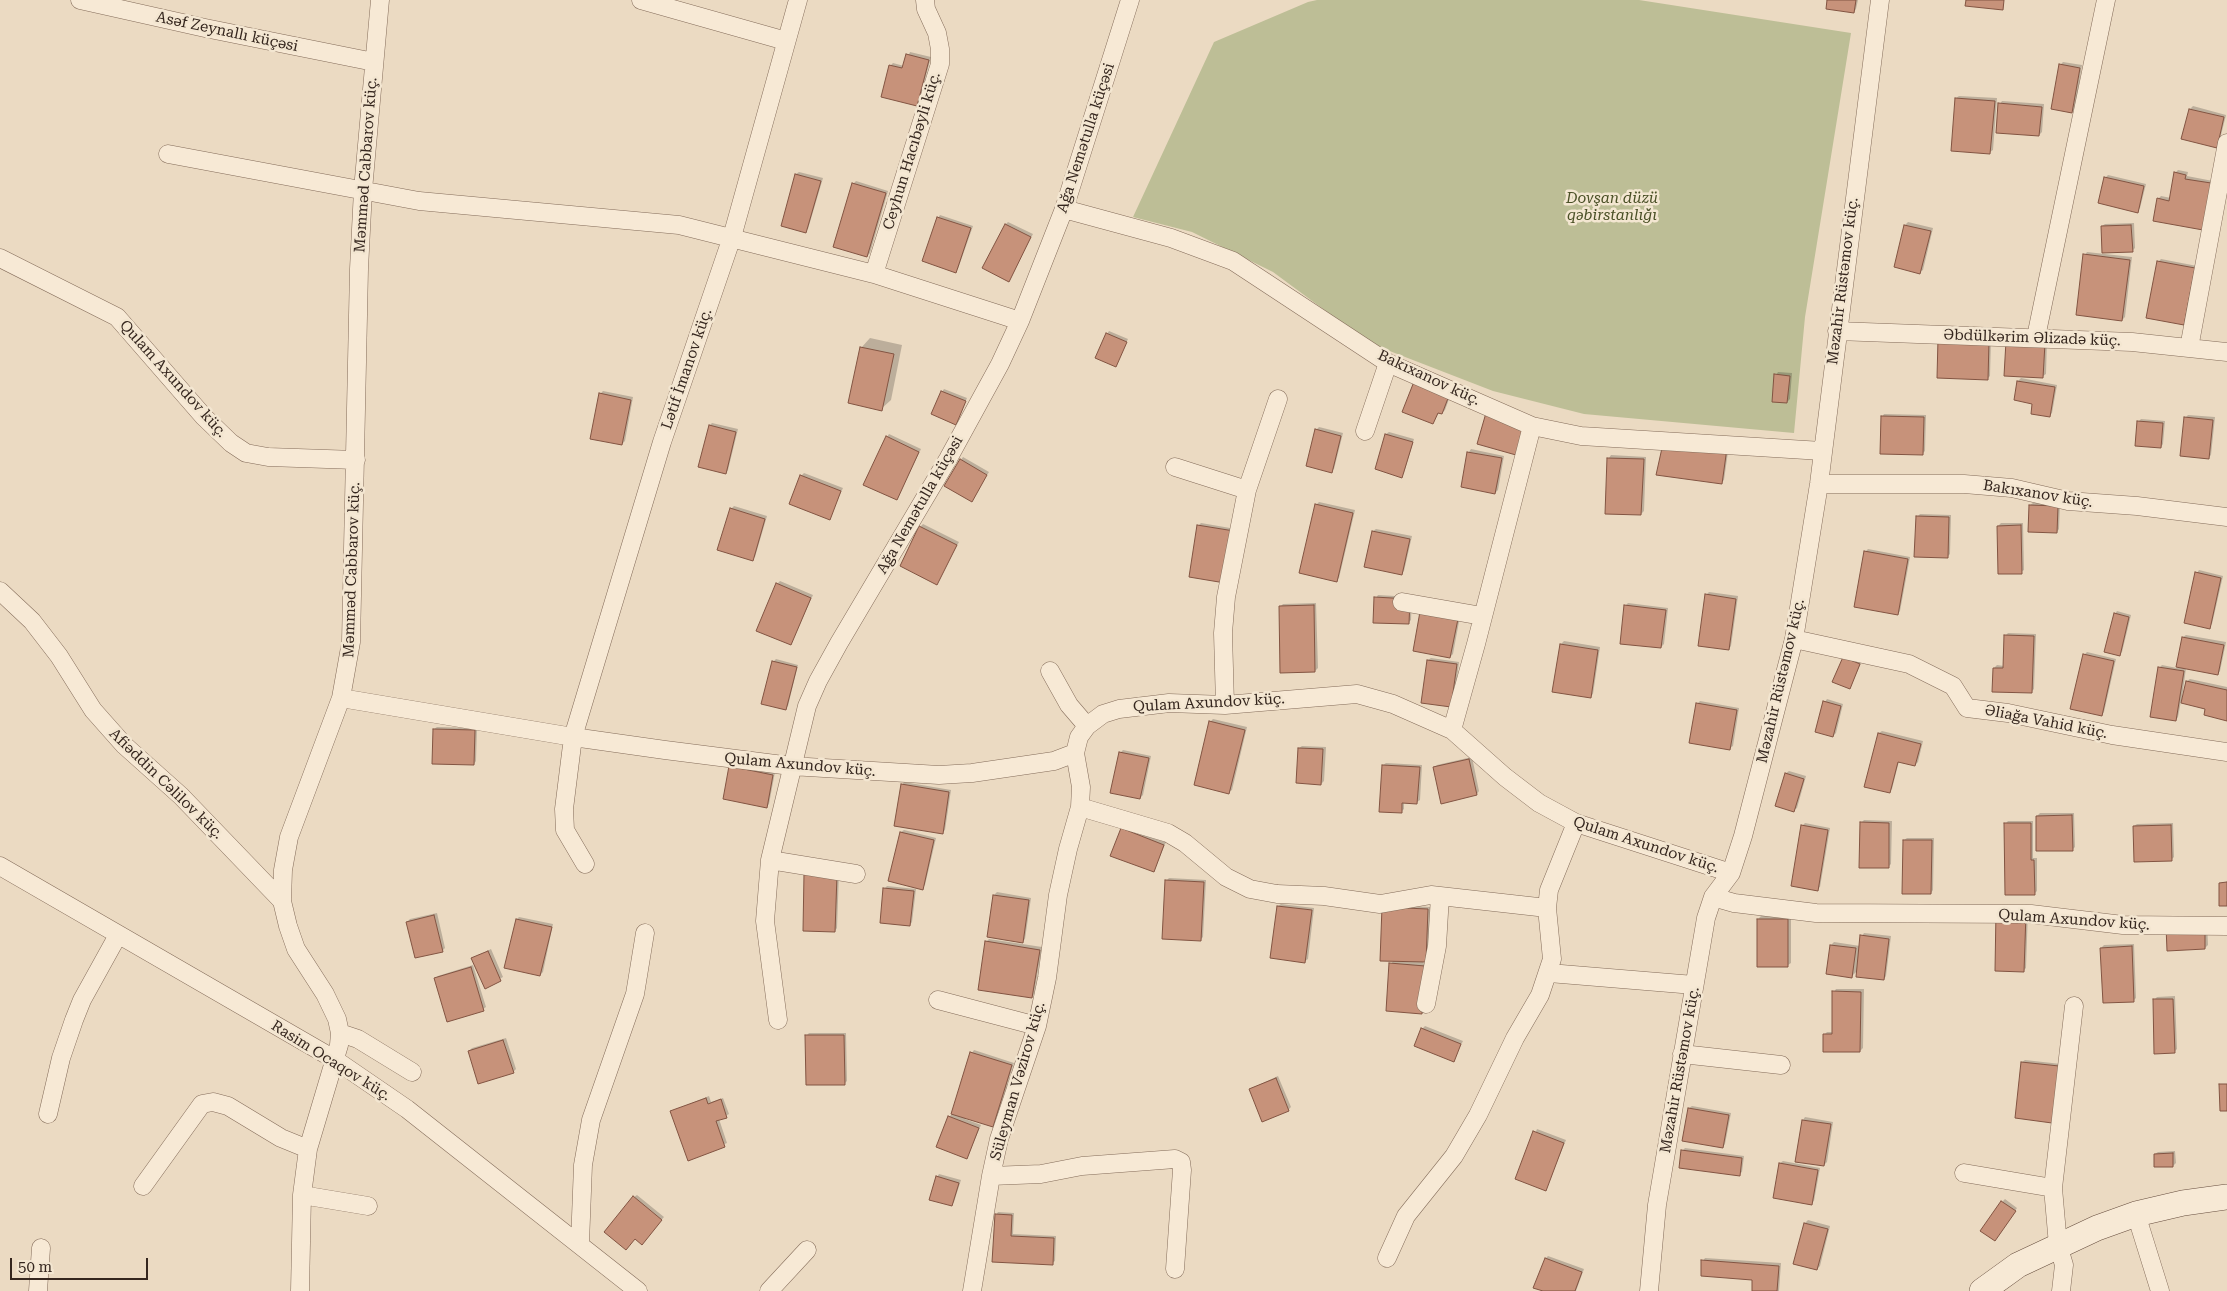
<!DOCTYPE html>
<meta charset="utf-8">
<style>
body{margin:0}
#map{position:relative;width:2227px;height:1291px;overflow:hidden;background:#ebdac2;font-family:"Roboto Serif",serif}
canvas{display:block}
.scale{position:absolute;left:10px;top:1258px;width:138px;height:22px;box-sizing:border-box;border:2px solid #35261e;border-top:0;padding-left:6px;font-size:15px;line-height:18px;white-space:nowrap;color:#35261e;-webkit-text-stroke:4px #f3e6d1;paint-order:stroke}
</style>
<div id="map">
<canvas width="2227" height="1291"></canvas>
<div class="scale">50 m</div>
</div>
<script>
const g = document.querySelector('canvas').getContext('2d');
g.lineJoin = 'round';
function fill(path, color) {
  g.fillStyle = color;
  g.fill(path, 'evenodd');
}
function shape(rows) {
  const path = new Path2D();
  for (const r of rows) {
    path.moveTo(r[0], r[1]);
    for (let i = 2; i < r.length; i += 2) path.lineTo(r[i], r[i + 1]);
  }
  return path;
}
function trace(path, color, width, dash) {
  g.strokeStyle = color;
  g.lineWidth = width;
  g.lineCap = dash ? 'butt' : 'round';
  g.setLineDash(dash || []);
  g.stroke(path);
}
function drawText(font, color, halo, rows, align = 'center') {
  g.font = font + ' "Roboto Serif",serif';
  g.lineWidth = 5;
  g.setLineDash([]);
  g.textBaseline = 'middle';
  g.strokeStyle = halo;
  g.fillStyle = color;
  for (const [text, x, y, turn = 0] of rows) {
    g.save();
    g.translate(x, y);
    g.rotate((+turn || 0) * Math.PI / 180);
    g.textAlign = isNaN(turn) ? turn : align;
    if (halo) g.strokeText(text, 0, 0);
    g.fillText(text, 0, 0);
    g.restore();
  }
}
fill(shape([
 [1317,0,1639,0,1851,33,1805,317,1794,433,1584,414,1493,391,1369,343,1273,272,1192,232,1133,217,1214,42,1308,2]
]), '#bdbe96');
fill(shape([
 [1828,0,1858,0,1856,9,1854,12],
 [910,52,931,57,919,102,917,105,890,66,893,63,904,66],
 [2063,62,2082,65,2075,109,2072,111,2060,65],
 [1959,96,1997,98,1993,150,1990,152,1956,98],
 [2002,101,2044,104,2042,132,2039,135,2000,104],
 [2193,106,2226,115,2219,143,2217,146,2190,109],
 [2178,170,2188,172,2187,176,2213,181,2205,226,2158,199,2161,196,2171,198,2175,173],
 [799,172,823,178,808,229,805,231,782,225,796,174],
 [2108,175,2146,184,2140,208,2137,211,2105,178],
 [856,181,888,191,870,253,867,256,853,184],
 [940,215,973,226,958,269,955,271,938,218],
 [1008,222,1033,234,1009,280,1006,224],
 [1908,222,1933,228,1923,270,1920,272,1895,266,1905,225],
 [2134,223,2135,248,2132,251,2102,226,2105,224],
 [2087,252,2132,257,2125,317,2122,320,2085,255],
 [2161,259,2197,266,2187,321,2184,324,2158,262],
 [1109,331,1128,339,1115,365,1107,334],
 [870,338,902,345,891,400,881,409,861,348],
 [1991,339,1990,376,1987,379,1938,377],
 [2047,340,2046,374,2043,376,2006,375],
 [1778,372,1792,373,1790,399,1787,402,1776,375],
 [2021,378,2057,385,2052,413,2049,416,2034,403,2015,399,2018,381],
 [944,389,967,398,956,423,942,392],
 [603,391,633,397,625,441,622,444,600,394],
 [1452,391,1445,410,1442,413,1439,412,1433,423,1403,411],
 [1884,414,1926,415,1925,451,1922,454,1882,417],
 [2188,415,2215,417,2211,455,2208,458,2185,418],
 [2141,419,2165,421,2163,444,2161,447,2138,422],
 [712,423,738,429,728,470,726,473,710,425],
 [1319,427,1343,433,1334,469,1331,471,1316,430],
 [1389,432,1414,439,1404,473,1402,476,1386,434],
 [889,434,921,449,897,499,887,437],
 [1729,445,1724,480,1722,482,1658,474],
 [1471,449,1504,456,1498,490,1495,493,1462,486,1469,452],
 [1611,455,1646,457,1644,511,1641,514,1609,458],
 [963,457,989,472,972,500,961,460],
 [804,473,843,488,829,518,801,476],
 [1319,502,1355,510,1339,578,1337,580,1316,505],
 [2033,503,2060,503,2059,529,2057,532,2030,505],
 [734,506,767,516,755,557,752,559,731,509],
 [1920,514,1951,515,1950,554,1947,557,1917,517],
 [1201,523,1236,529,1227,579,1198,526],
 [2001,523,2023,523,2024,570,2021,572,1998,526],
 [923,524,959,542,937,583,920,527],
 [1376,529,1412,536,1404,571,1401,574,1366,566,1373,531],
 [1868,549,1910,557,1900,611,1898,614,1865,552],
 [2199,570,2223,576,2212,624,2209,627,2197,573],
 [780,581,813,595,791,644,777,584],
 [1709,592,1738,596,1731,646,1729,649,1706,595],
 [1378,595,1412,597,1411,620,1408,623,1376,598],
 [1316,603,1318,668,1315,671,1280,607,1283,604],
 [1628,603,1668,608,1664,644,1661,647,1625,606],
 [1425,604,1461,611,1453,654,1450,657],
 [2117,611,2131,615,2122,652,2119,655,2115,614],
 [2008,633,2036,634,2034,689,2031,692,1994,668,1997,665,2004,666,2005,636],
 [2186,635,2226,642,2220,671,2218,674,2186,668,2182,698,2184,698,2187,681,2190,679,2227,687,2227,720,2207,708,2181,701,2178,717,2176,720,2159,668,2162,665,2177,668,2183,637],
 [1564,641,1600,647,1593,694,1590,697,1554,691,1561,644],
 [2087,652,2116,659,2104,712,2102,715,2084,655],
 [1844,657,1862,661,1850,688],
 [1431,658,1459,662,1454,703,1428,660],
 [776,659,798,665,788,706,785,709,773,662],
 [1827,699,1843,704,1836,733,1833,736,1825,702],
 [1700,701,1739,708,1733,746,1730,748,1697,704],
 [1213,719,1247,727,1232,790,1229,792,1210,722],
 [437,727,477,728,476,761,474,764,434,729],
 [1882,731,1923,741,1918,762,1915,765,1899,761,1892,789,1889,792,1879,733],
 [1302,746,1326,747,1324,781,1321,784,1299,748],
 [1123,750,1151,756,1143,795,1140,798,1120,753],
 [1472,757,1479,791,1477,794,1434,768,1437,765],
 [1386,763,1422,765,1420,800,1417,802,1404,801,1404,809,1401,812,1383,765],
 [731,767,775,772,769,804,766,807],
 [1789,771,1806,776,1797,808,1794,810,1776,805,1786,773],
 [904,782,951,790,945,830,942,833,902,785],
 [2040,813,2074,813,2075,847,2072,850,2037,816],
 [1864,820,1892,821,1891,864,1888,867,1861,823],
 [2008,821,2033,821,2033,858,2037,858,2037,891,2034,894,2005,824],
 [1805,823,1830,828,1820,887,1817,889,1802,826],
 [2173,823,2174,857,2171,860,2134,826,2137,824],
 [1125,826,1166,842,1154,871,1122,829],
 [904,830,936,838,925,885,922,888,901,832],
 [1907,838,1934,838,1933,890,1931,893,1904,840],
 [808,872,839,873,837,928,835,931],
 [1169,878,1206,880,1203,937,1200,940,1166,881],
 [887,886,916,889,912,922,910,925,885,888],
 [997,892,1031,898,1025,939,1022,942,988,936,994,895],
 [1281,904,1314,908,1308,959,1305,961,1278,906],
 [1386,905,1430,907,1428,958,1423,963,1427,964,1424,1010,1421,1013,1391,964,1394,960],
 [2028,910,2026,968,2023,971,1996,970],
 [437,913,445,948,443,950,407,922,410,919],
 [1761,916,1791,916,1791,963,1788,965,1758,919],
 [519,917,553,924,543,972,540,975,517,919],
 [2207,922,2208,945,2205,948,2170,924],
 [1864,933,1891,936,1886,976,1884,979,1857,971,1852,976,1831,945,1834,942,1860,946,1862,936],
 [989,939,1042,947,1034,994,1032,997,986,942],
 [2134,944,2136,998,2133,1001,2101,948,2104,945],
 [491,949,503,977,485,987,472,959],
 [473,965,486,1007,483,1009,435,979,438,976],
 [1836,989,1864,989,1863,1048,1860,1051,1824,1035,1827,1032,1833,1032,1834,992],
 [2175,996,2177,1049,2174,1052,2154,1000,2157,997],
 [1425,1026,1463,1041,1453,1061,1422,1029],
 [809,1033,846,1033,847,1081,844,1084,806,1036],
 [506,1038,516,1069,513,1072,469,1051,472,1048],
 [974,1050,1014,1063,995,1123,992,1126,966,1117,965,1119,981,1125,967,1158,949,1117,953,1113,972,1053],
 [2025,1060,2061,1064,2054,1118,2022,1062],
 [1278,1076,1291,1107,1288,1110,1250,1089],
 [709,1096,711,1102,723,1098,729,1114,719,1119,727,1143,688,1159,672,1111],
 [1692,1106,1731,1113,1725,1144,1723,1147,1689,1108],
 [1805,1117,1833,1122,1827,1162,1824,1165,1803,1120],
 [1537,1129,1566,1140,1546,1189,1517,1178],
 [1685,1148,1744,1156,1742,1172,1739,1174,1682,1151],
 [2175,1151,2176,1163,2173,1166,2155,1154,2158,1152],
 [1783,1161,1820,1168,1814,1201,1811,1203,1780,1163],
 [939,1174,961,1180,954,1202,952,1205,937,1177],
 [637,1195,664,1217,644,1240,635,1238,634,1197],
 [2005,1199,2017,1208,1995,1240,2002,1202],
 [998,1212,1014,1213,1013,1234,1056,1236,1055,1261,1052,1263,994,1261,996,1215],
 [1808,1220,1830,1226,1820,1266,1817,1269,1805,1223],
 [1548,1256,1584,1269,1576,1291,1546,1291,1546,1258],
 [1705,1258,1781,1263,1779,1291,1753,1291,1754,1279,1703,1261]
]), '#0003');
const building = shape([
 [1827,0,1856,0,1854,13,1826,9,1827,0],
 [1966,0,2004,0,2003,10,1965,6,1966,0],
 [906,54,929,60,917,106,881,97,889,65,902,68,906,54],
 [2059,64,2080,68,2072,113,2051,109,2059,64],
 [1955,98,1995,101,1990,154,1951,151,1955,98],
 [1998,103,2042,107,2039,136,1996,133,1998,103],
 [2189,109,2224,117,2217,148,2181,139,2189,109],
 [2174,172,2186,175,2185,179,2211,183,2203,230,2153,221,2157,198,2169,201,2174,172],
 [795,174,821,181,806,233,781,226,795,174],
 [2104,177,2144,186,2138,213,2098,203,2104,177],
 [852,183,886,193,867,257,833,247,852,183],
 [937,217,971,228,956,273,922,261,937,217],
 [1005,224,1031,237,1009,282,982,268,1005,224],
 [1904,225,1931,231,1920,274,1894,267,1904,225],
 [2131,225,2133,252,2102,253,2101,226,2131,225],
 [2083,254,2130,260,2122,321,2076,315,2083,254],
 [2157,261,2195,268,2184,325,2146,318,2157,261],
 [1106,333,1127,342,1116,367,1095,358,1106,333],
 [1938,339,1989,341,1988,380,1937,378,1938,339],
 [2006,341,2045,343,2043,378,2004,376,2006,341],
 [860,347,894,354,882,411,848,403,860,347],
 [1774,374,1790,376,1787,403,1772,402,1774,374],
 [1415,379,1450,393,1442,414,1438,413,1433,424,1402,412,1415,379],
 [2017,381,2055,387,2050,417,2031,414,2032,404,2014,400,2017,381],
 [941,391,966,401,956,425,931,414,941,391],
 [599,393,631,400,622,445,590,439,599,393],
 [1488,406,1527,417,1516,455,1477,444,1488,406],
 [1881,416,1924,417,1923,455,1880,454,1881,416],
 [2184,417,2213,420,2209,459,2180,456,2184,417],
 [2137,421,2163,423,2161,448,2135,446,2137,421],
 [709,425,736,432,726,474,698,467,709,425],
 [1315,429,1341,436,1332,473,1306,466,1315,429],
 [1385,434,1413,442,1402,478,1375,469,1385,434],
 [886,436,919,452,897,500,863,485,886,436],
 [1664,439,1727,448,1722,484,1656,475,1664,439],
 [1467,452,1502,458,1495,494,1461,487,1467,452],
 [1607,458,1644,459,1641,515,1605,514,1607,458],
 [960,459,987,475,972,502,944,486,960,459],
 [800,475,841,491,830,520,789,504,800,475],
 [1315,504,1353,513,1337,582,1299,573,1315,504],
 [2029,505,2058,506,2057,533,2028,532,2029,505],
 [730,508,765,519,753,561,717,550,730,508],
 [1916,516,1949,517,1948,558,1914,557,1916,516],
 [1197,525,1234,531,1225,583,1189,577,1197,525],
 [2021,525,2022,574,1998,574,1997,526,2021,525],
 [919,526,957,545,937,585,900,566,919,526],
 [1372,531,1410,539,1402,575,1364,567,1372,531],
 [1864,551,1908,559,1898,615,1854,607,1864,551],
 [2195,572,2221,578,2210,629,2184,623,2195,572],
 [776,583,811,598,791,645,756,631,776,583],
 [1705,594,1736,599,1729,650,1698,646,1705,594],
 [1374,597,1410,599,1409,624,1373,623,1374,597],
 [1314,605,1315,672,1280,673,1279,606,1314,605],
 [1624,605,1666,610,1661,648,1620,644,1624,605],
 [1421,606,1459,614,1450,658,1413,651,1421,606],
 [2114,613,2129,617,2120,656,2104,652,2114,613],
 [2004,635,2034,636,2032,693,1992,692,1993,668,2003,668,2004,635],
 [2182,637,2224,645,2218,675,2176,667,2182,637],
 [1560,644,1598,650,1591,698,1552,692,1560,644],
 [2083,654,2114,661,2102,716,2070,709,2083,654],
 [1843,657,1860,664,1850,689,1832,682,1843,657],
 [1427,660,1457,664,1451,707,1421,703,1427,660],
 [772,661,797,667,786,710,761,704,772,661],
 [2158,667,2184,671,2176,721,2150,717,2158,667],
 [2186,681,2227,690,2227,721,2204,715,2205,709,2181,703,2186,681],
 [1823,701,1841,706,1833,737,1815,732,1823,701],
 [1696,703,1737,710,1730,750,1689,743,1696,703],
 [1209,721,1245,730,1229,794,1194,785,1209,721],
 [433,729,475,730,474,765,432,764,433,729],
 [1878,733,1921,744,1915,766,1898,762,1890,793,1864,787,1878,733],
 [1298,748,1323,749,1321,785,1296,783,1298,748],
 [1119,752,1149,758,1140,799,1110,793,1119,752],
 [1469,759,1477,795,1441,804,1433,767,1469,759],
 [1382,765,1420,767,1417,804,1402,803,1402,813,1379,812,1382,765],
 [729,766,773,775,767,808,723,799,729,766],
 [1785,773,1804,779,1794,812,1775,806,1785,773],
 [901,784,949,792,943,834,894,826,901,784],
 [2072,815,2073,851,2036,851,2036,816,2072,815],
 [1860,822,1889,823,1889,868,1859,868,1860,822],
 [2004,823,2031,823,2031,860,2034,860,2035,895,2005,895,2004,823],
 [1801,825,1828,830,1818,891,1791,886,1801,825],
 [2171,825,2172,861,2134,862,2133,826,2171,825],
 [1121,828,1164,845,1154,872,1110,856,1121,828],
 [900,832,934,840,923,890,888,881,900,832],
 [1903,840,1932,840,1931,894,1902,894,1903,840],
 [804,874,837,875,835,932,803,931,804,874],
 [1165,880,1204,882,1201,941,1162,939,1165,880],
 [2227,882,2227,906,2219,906,2219,883,2227,882],
 [883,888,914,891,910,926,880,923,883,888],
 [993,895,1029,900,1023,943,987,937,993,895],
 [1277,906,1312,910,1305,963,1270,958,1277,906],
 [1382,907,1428,909,1426,962,1380,961,1382,907],
 [1996,911,2026,913,2024,972,1995,971,1996,911],
 [434,915,443,952,415,958,406,922,434,915],
 [516,919,552,927,540,976,504,968,516,919],
 [1757,919,1788,919,1788,967,1757,967,1757,919],
 [2205,925,2205,949,2167,951,2166,926,2205,925],
 [1860,935,1889,939,1884,980,1856,977,1860,935],
 [985,941,1040,950,1032,998,978,990,985,941],
 [1830,945,1856,948,1852,978,1826,974,1830,945],
 [2132,946,2134,1002,2103,1003,2100,948,2132,946],
 [488,951,501,981,485,989,471,958,488,951],
 [1389,963,1425,966,1422,1014,1386,1011,1389,963],
 [471,967,484,1011,447,1022,434,978,471,967],
 [1832,991,1861,992,1860,1052,1823,1052,1823,1034,1832,1034,1832,991],
 [2153,999,2173,999,2175,1053,2154,1054,2153,999],
 [1421,1028,1461,1044,1454,1062,1414,1046,1421,1028],
 [805,1035,844,1035,845,1085,806,1085,805,1035],
 [503,1040,514,1073,478,1084,468,1051,503,1040],
 [970,1052,1012,1065,993,1127,951,1114,970,1052],
 [2021,1062,2059,1066,2052,1123,2015,1118,2021,1062],
 [1276,1078,1289,1111,1262,1122,1249,1089,1276,1078],
 [2219,1084,2227,1084,2227,1111,2220,1111,2219,1084],
 [706,1098,708,1104,721,1099,727,1118,716,1121,725,1147,688,1161,670,1111,706,1098],
 [1688,1108,1729,1115,1723,1148,1682,1141,1688,1108],
 [948,1116,979,1128,967,1159,936,1147,948,1116],
 [1802,1120,1831,1124,1824,1166,1795,1162,1802,1120],
 [1533,1131,1564,1143,1546,1191,1515,1179,1533,1131],
 [1681,1150,1742,1158,1740,1176,1679,1168,1681,1150],
 [2173,1153,2173,1167,2154,1167,2154,1154,2173,1153],
 [1779,1163,1818,1170,1812,1205,1773,1198,1779,1163],
 [936,1176,959,1183,952,1206,929,1200,936,1176],
 [633,1196,662,1220,642,1245,635,1239,626,1250,604,1232,633,1196],
 [2001,1201,2016,1211,1995,1241,1980,1231,2001,1201],
 [995,1214,1012,1215,1011,1236,1054,1238,1053,1265,992,1262,995,1214],
 [1804,1223,1828,1229,1817,1270,1793,1264,1804,1223],
 [1545,1258,1582,1272,1575,1291,1543,1291,1533,1288,1545,1258],
 [1701,1260,1779,1266,1777,1291,1752,1291,1752,1280,1701,1276,1701,1260]
]);
fill(building, '#c7927a');
trace(building, '#825442', 1);
const street = shape([
 [80,0,205,28,374,62],
 [641,0,786,41],
 [168,154,419,201,679,225,874,274,1020,321],
 [1064,209,1171,238,1233,261,1388,363,1532,426,1581,436,1822,451],
 [0,258,117,317,204,417,231,443,246,453,268,457,356,460],
 [874,274,940,64,940,49,937,33,926,9,925,0],
 [1837,331,2132,342,2227,352],
 [2036,337,2106,0],
 [2189,348,2227,143],
 [1365,431,1388,363],
 [1175,467,1247,490],
 [1819,484,1964,484,2012,488,2068,501,2137,506,2227,517],
 [0,591,32,621,59,656,93,710,124,745,181,796,282,901],
 [1402,602,1482,616],
 [1794,639,1909,664,1953,686,1967,708,2008,713,2112,735,2227,752],
 [1050,671,1069,705,1087,726],
 [341,698,573,737,665,750,791,766,939,775,972,773,1054,761,1075,753,1079,737,1087,726,1103,714,1119,709,1169,703,1225,705,1357,694,1393,704,1452,730,1505,777,1539,803,1576,823,1731,873],
 [1225,705,1223,633,1226,597,1247,490,1278,399],
 [1452,730,1476,644,1532,426],
 [1080,807,1168,833,1185,843,1226,877,1250,889,1277,894,1324,896,1380,904,1431,895,1547,908],
 [770,860,856,874],
 [585,864,565,830,564,809,573,737,662,442,732,237,798,0],
 [0,866,334,1059,407,1109,638,1291],
 [1713,897,1734,903,1816,913,2031,914,2123,925,2227,926],
 [1549,973,1694,985],
 [938,1000,1037,1026],
 [1426,1004,1437,946,1440,896],
 [778,1020,765,921,770,860,807,706,818,681,839,643,948,459,1000,364,1020,321,1064,209,1130,0],
 [340,1033,358,1039,412,1072],
 [1682,1054,1781,1065],
 [48,1114,61,1058,74,1020,82,1000,118,935],
 [1964,1173,2053,1188],
 [991,1176,1041,1174,1082,1166,1175,1159,1181,1162,1182,1170,1175,1269],
 [143,1186,202,1104,213,1102,228,1106,281,1138,308,1149],
 [302,1195,368,1206],
 [2136,1214,2160,1291],
 [580,1243,583,1165,591,1120,635,994,645,933],
 [1387,1258,1406,1216,1454,1156,1478,1115,1515,1038,1540,995,1552,959,1547,908,1549,890,1576,823],
 [38,1291,41,1248],
 [300,1291,302,1195,308,1149,339,1045,340,1033,337,1019,325,994,296,949,288,926,282,901,283,870,289,837,341,698,351,642,359,269,363,190,380,0],
 [769,1291,807,1250],
 [972,1291,991,1176,999,1139,1037,1026,1047,978,1058,895,1068,849,1080,807,1081,787,1075,753],
 [1649,1291,1657,1205,1706,918,1713,897,1731,873,1743,836,1794,639,1819,484,1880,0],
 [2061,1291,2064,1265,2058,1245,2053,1188,2074,1006]
]);
const secondary = shape([
 [1982,1291,2018,1265,2097,1228,2136,1214,2183,1203,2227,1197]
]);
trace(street, '#846c5a', 19);
trace(secondary, '#664d3e', 26);
trace(street, '#f7e9d5', 18);
trace(secondary, '#f7e9d5', 25);
drawText('15px', '#35261e', '#f3e6d1', [
 ["Asəf Zeynallı küçəsi",227,32,12],
 ["Ağa Nemətulla küçəsi",1086,138,-72],
 ["Ceyhun Hacıbəyli küç.",912,151,-73],
 ["Məmməd Cabbarov küç.",366,165,-86],
 ["Məzahir Rüstəmov küç.",1843,281,-83],
 ["Əbdülkərim Əlizadə küç.",2032,338,2],
 ["Lətif İmanov küç.",687,369,-71],
 ["Bakıxanov küç.",1429,378,25],
 ["Qulam Axundov küç.",173,379,48],
 ["Bakıxanov küç.",2038,494,9],
 ["Ağa Nemətulla küçəsi",920,505,-60],
 ["Məmməd Cabbarov küç.",352,570,-88],
 ["Məzahir Rüstəmov küç.",1781,681,-77],
 ["Qulam Axundov küç.",1209,703,-3],
 ["Əliağa Vahid küç.",2046,722,11],
 ["Qulam Axundov küç.",800,765,5],
 ["Afiəddin Cəlilov küç.",166,784,44],
 ["Qulam Axundov küç.",1646,845,18],
 ["Qulam Axundov küç.",2074,920,4],
 ["Rasim Ocaqov küç.",331,1061,32],
 ["Məzahir Rüstəmov küç.",1680,1070,-80],
 ["Süleyman Vəzirov küç.",1018,1081,-74]
]);
drawText('italic 15px', '#4a5026', '#f3e6d1', [
 ["Dovşan düzü",1612,199],
 ["qəbirstanlığı",1612,216]
]);
</script>
